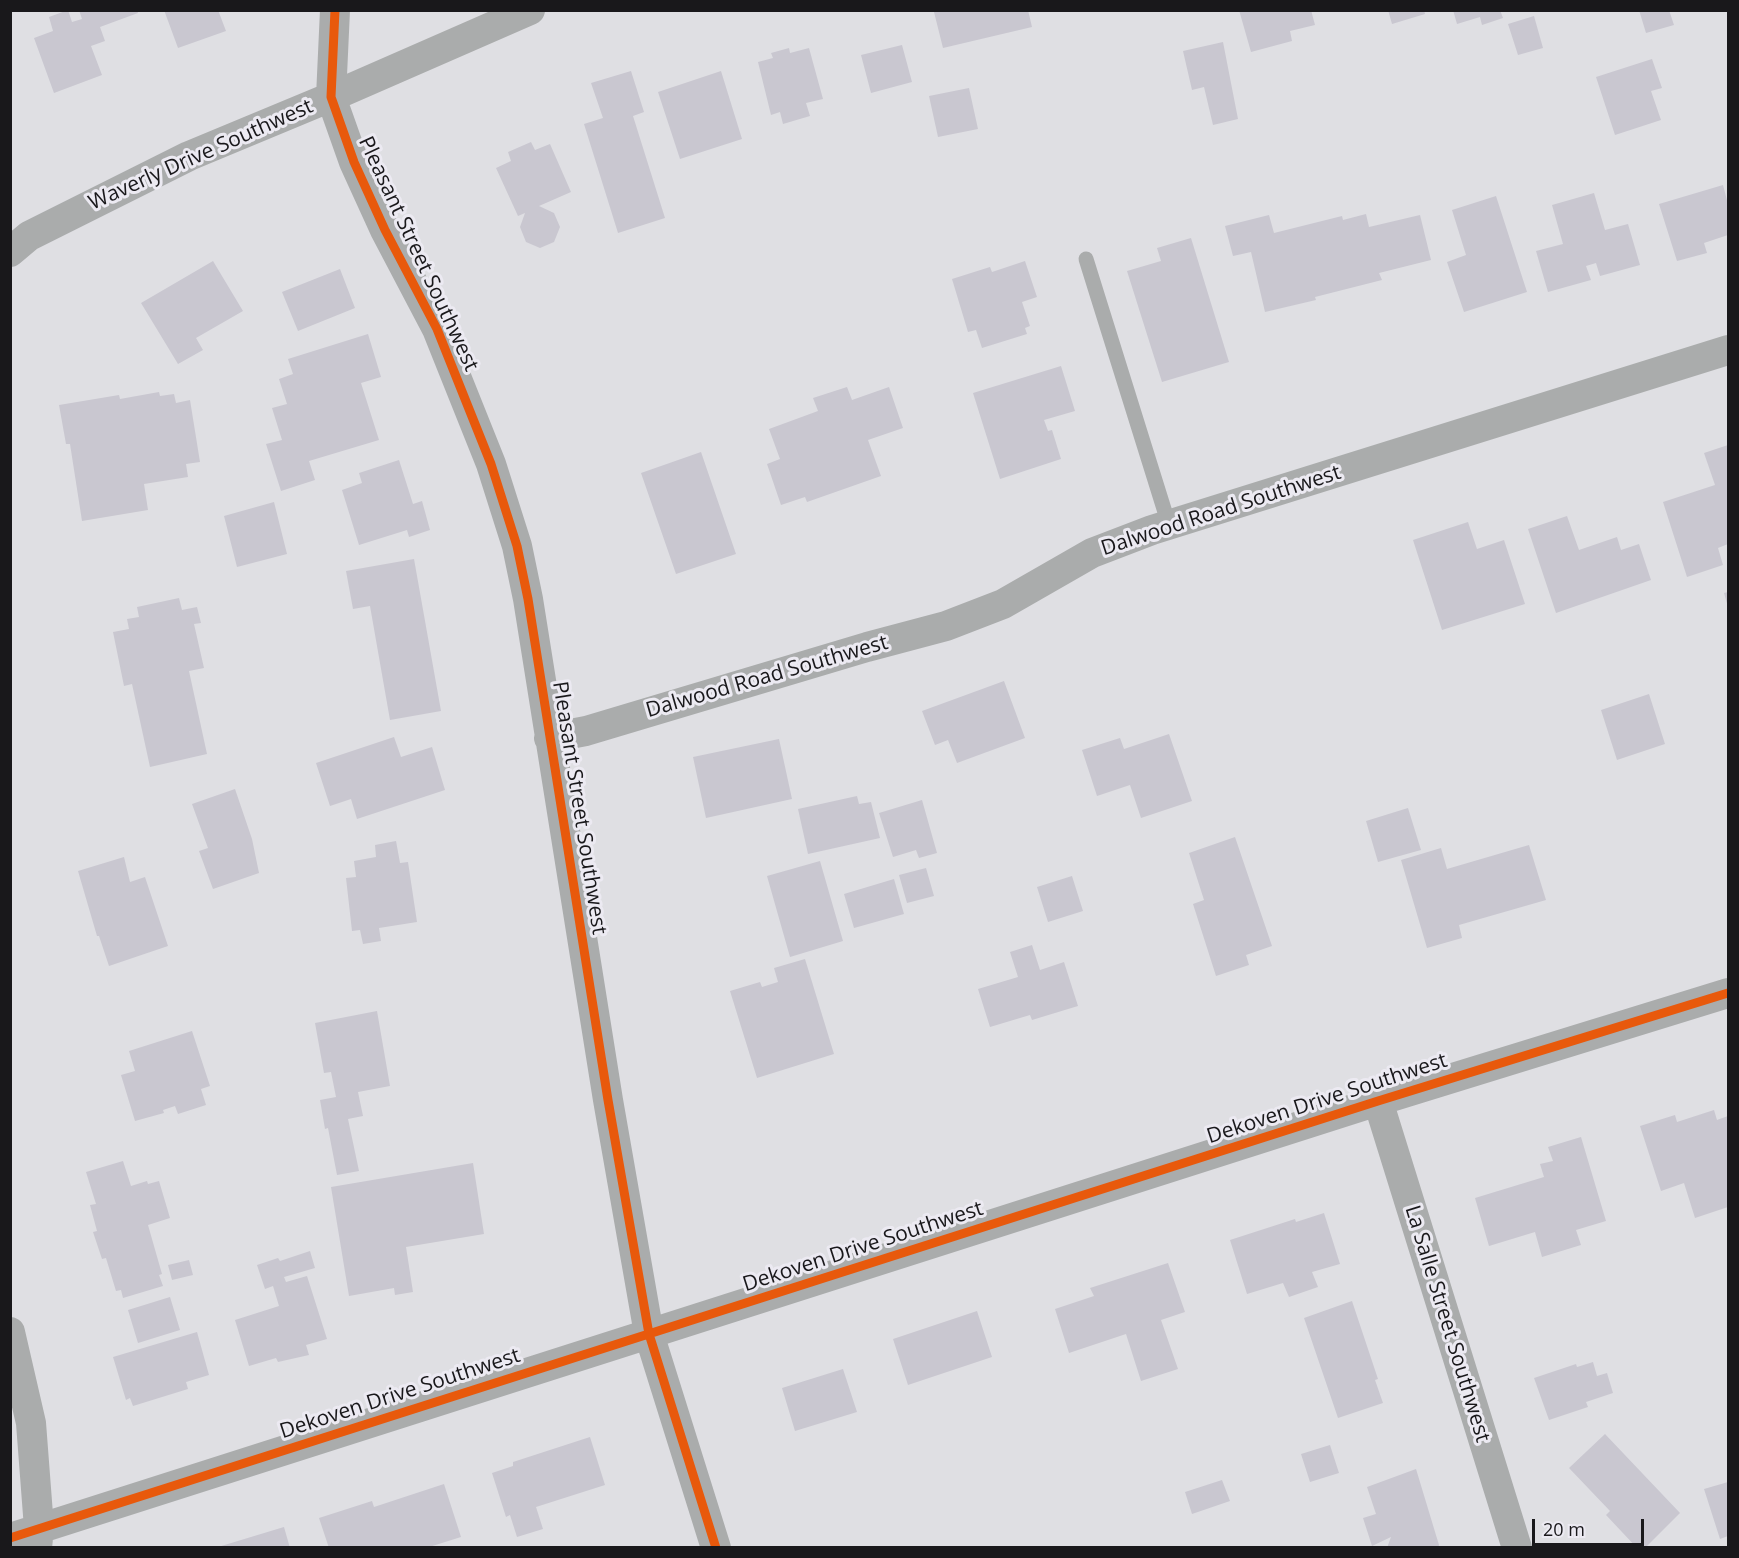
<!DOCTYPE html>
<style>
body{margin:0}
#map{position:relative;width:1739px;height:1558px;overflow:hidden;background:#dfdfe3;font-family:"Open Sans",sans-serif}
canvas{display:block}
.frame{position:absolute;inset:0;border:12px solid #19181b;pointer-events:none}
.scale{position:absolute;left:1532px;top:1519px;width:112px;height:27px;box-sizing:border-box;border:3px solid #19181b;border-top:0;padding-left:8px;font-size:18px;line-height:21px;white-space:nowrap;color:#19181b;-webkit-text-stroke:4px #eceaf2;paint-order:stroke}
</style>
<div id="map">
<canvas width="1739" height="1558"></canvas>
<div class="frame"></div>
<div class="scale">20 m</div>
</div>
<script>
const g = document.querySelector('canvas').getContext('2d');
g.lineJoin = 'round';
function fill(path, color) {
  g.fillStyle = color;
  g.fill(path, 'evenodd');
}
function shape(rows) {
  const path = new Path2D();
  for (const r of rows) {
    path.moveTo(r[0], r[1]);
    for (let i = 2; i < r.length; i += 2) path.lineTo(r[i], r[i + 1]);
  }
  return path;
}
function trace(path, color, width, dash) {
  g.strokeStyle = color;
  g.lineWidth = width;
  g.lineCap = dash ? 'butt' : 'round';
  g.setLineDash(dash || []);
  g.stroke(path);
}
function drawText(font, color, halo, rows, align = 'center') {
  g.font = font + ' "Open Sans",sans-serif';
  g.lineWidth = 6;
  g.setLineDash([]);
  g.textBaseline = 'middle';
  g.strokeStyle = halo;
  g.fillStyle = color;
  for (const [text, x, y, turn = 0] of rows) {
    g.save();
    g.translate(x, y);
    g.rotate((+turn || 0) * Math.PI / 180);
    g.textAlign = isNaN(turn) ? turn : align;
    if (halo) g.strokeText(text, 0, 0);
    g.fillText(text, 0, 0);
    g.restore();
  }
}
fill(shape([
 [68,10,72,22,82,19,79,10,137,10,138,13,100,27,105,41,91,46,102,75,54,93,34,38,53,31,49,17],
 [164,10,218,10,226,31,178,48],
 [941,10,1028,10,1032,27,943,48,934,12],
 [1239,10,1311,10,1315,25,1290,31,1292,41,1251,52],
 [1388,10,1424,10,1425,14,1392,24],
 [1453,10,1500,10,1503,18,1482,25,1480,17,1457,24],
 [1639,10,1669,10,1674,25,1646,33],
 [1534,16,1543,48,1518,55,1508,24],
 [1223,42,1238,119,1213,125,1204,87,1192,90,1183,51],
 [902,45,912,82,871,93,861,55],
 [789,48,790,53,809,48,823,99,806,103,810,116,783,124,780,112,771,115,758,62,773,58,771,53],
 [1652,59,1662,88,1651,91,1661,120,1615,135,1596,77],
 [631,71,644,112,633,116,665,218,618,233,584,124,603,118,591,83],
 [721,71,742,139,680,159,658,92],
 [969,88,978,129,938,137,929,96],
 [531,142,535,150,550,144,571,192,539,206,554,213,560,227,554,242,540,248,526,242,520,227,525,213,518,216,496,168,511,161,508,152],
 [1723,185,1728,204,1728,235,1704,243,1707,253,1677,261,1659,204],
 [1594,193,1605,230,1628,224,1640,265,1600,276,1596,263,1586,266,1591,280,1548,292,1536,251,1563,244,1552,205],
 [1496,196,1527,292,1464,312,1447,262,1466,255,1452,210],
 [1366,214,1369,227,1420,215,1431,260,1379,273,1382,280,1315,297,1316,300,1265,312,1251,252,1233,256,1225,226,1269,215,1274,233,1342,216,1343,220],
 [1191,238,1229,362,1162,382,1127,271,1161,261,1157,248],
 [213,261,243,311,196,338,203,350,178,364,141,303],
 [1025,261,1037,297,1022,302,1030,326,1025,328,1027,334,982,348,976,330,968,332,952,279,990,267,992,272],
 [340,269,355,308,298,331,282,292],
 [368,334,381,377,361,383,379,440,309,461,315,480,281,491,266,444,282,440,272,408,287,404,279,379,293,374,288,359],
 [1061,366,1075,411,1044,420,1048,431,1052,430,1061,459,1000,479,973,393],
 [847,387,852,400,889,387,903,428,868,440,881,476,807,502,805,497,781,505,767,464,780,459,769,429,818,411,813,398],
 [159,392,160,396,174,394,176,403,190,400,200,462,186,464,188,477,144,484,148,510,82,521,70,444,66,444,59,405,119,395,120,399],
 [1728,445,1728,544,1718,548,1723,565,1687,577,1663,502,1715,485,1704,453],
 [701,452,736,554,676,574,641,473],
 [399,460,413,504,422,501,430,530,409,537,407,530,359,545,342,490,362,483,359,473],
 [274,502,287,554,237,567,224,516],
 [1567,516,1579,550,1617,537,1621,550,1639,544,1651,580,1556,613,1528,529],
 [1468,522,1477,549,1504,540,1525,604,1442,630,1413,540],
 [414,559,441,711,390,720,370,606,353,609,346,571],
 [1728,592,1728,607,1724,593],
 [179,598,182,610,197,607,201,623,194,624,204,668,189,671,207,754,150,767,132,684,124,686,113,632,129,629,127,619,139,617,137,607],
 [1004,681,1025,738,957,763,948,740,935,745,922,711],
 [1649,694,1665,744,1617,760,1601,710],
 [1169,734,1192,801,1141,818,1130,785,1097,796,1082,750,1120,738,1124,749],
 [394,737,401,757,432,747,445,790,357,819,351,799,330,806,316,763],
 [779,739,792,799,706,818,693,757],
 [235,789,252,839,259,873,213,889,199,851,208,848,192,804],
 [857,796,859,804,871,802,880,838,808,854,798,809],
 [922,800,937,853,919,858,916,850,893,857,879,813],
 [1408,808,1421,850,1378,862,1366,821],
 [1235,837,1272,946,1246,955,1249,965,1216,976,1193,904,1204,900,1189,853],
 [396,841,400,863,408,862,417,922,379,928,381,941,363,944,360,930,352,931,346,878,356,877,354,861,376,857,375,845],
 [1529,845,1546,900,1459,925,1462,938,1427,948,1401,860,1441,848,1447,869],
 [124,857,130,882,145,877,168,946,109,966,99,936,97,936,78,871],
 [820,861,843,941,790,957,767,876],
 [926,868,934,896,907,903,899,875],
 [1072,876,1083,911,1048,922,1037,887],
 [894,879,904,914,854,928,844,894],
 [1032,945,1040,970,1064,962,1078,1006,1032,1020,1030,1015,990,1027,978,989,1018,977,1010,952],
 [805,959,834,1054,757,1078,730,991,760,982,762,987,778,982,774,968],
 [377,1011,390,1086,358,1092,363,1116,348,1119,359,1171,337,1175,328,1128,325,1129,320,1100,336,1097,331,1072,324,1073,315,1023],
 [192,1031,210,1086,201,1089,206,1105,178,1114,175,1106,163,1110,164,1113,135,1121,121,1075,135,1071,129,1051],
 [1714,1110,1717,1120,1728,1116,1728,1207,1695,1218,1684,1183,1661,1191,1640,1126,1675,1115,1677,1122],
 [1581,1137,1606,1221,1576,1230,1581,1245,1542,1257,1535,1232,1489,1246,1475,1198,1544,1177,1540,1164,1553,1161,1548,1147],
 [123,1161,131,1186,147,1181,148,1184,159,1181,170,1218,148,1225,162,1274,159,1275,163,1286,123,1298,121,1290,116,1291,106,1258,102,1259,93,1232,97,1231,90,1205,96,1204,86,1172],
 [473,1163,484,1234,406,1247,413,1292,395,1295,394,1288,349,1296,331,1187],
 [1324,1213,1340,1264,1312,1272,1318,1287,1289,1297,1283,1283,1247,1294,1230,1240,1295,1219,1296,1222],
 [310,1251,315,1268,284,1277,286,1282,307,1276,327,1339,306,1345,309,1355,278,1362,276,1358,249,1366,235,1320,279,1306,273,1286,265,1289,257,1265,278,1258,280,1261],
 [189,1260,193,1275,172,1280,168,1265],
 [1168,1263,1185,1312,1161,1320,1178,1369,1141,1381,1126,1334,1069,1353,1055,1309,1094,1296,1090,1288],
 [170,1297,180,1330,138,1343,128,1310],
 [1352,1301,1378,1379,1375,1380,1383,1403,1338,1418,1304,1318],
 [977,1311,992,1357,908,1385,893,1339],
 [197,1332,209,1375,186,1382,188,1389,133,1406,130,1398,126,1400,113,1357],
 [1593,1362,1597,1376,1607,1373,1613,1393,1586,1402,1588,1407,1549,1420,1534,1378,1576,1364,1577,1367],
 [843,1369,857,1412,795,1431,782,1388],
 [1605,1434,1680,1513,1645,1548,1637,1548,1606,1515,1610,1511,1569,1468],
 [590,1437,605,1485,536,1507,543,1529,517,1537,510,1515,506,1517,492,1473,513,1466,513,1462],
 [1330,1445,1339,1473,1310,1482,1301,1454],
 [1416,1469,1439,1545,1438,1548,1387,1548,1391,1537,1372,1546,1363,1518,1376,1514,1367,1487],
 [1222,1480,1230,1501,1192,1514,1185,1492],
 [1728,1482,1728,1536,1720,1539,1704,1489],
 [444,1484,461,1537,426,1548,329,1548,319,1518,372,1501,374,1507],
 [284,1527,290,1548,218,1548,218,1547]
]), '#c9c7d0');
trace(shape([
 [1086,259,1169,525]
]), '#aaacac', 15);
trace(shape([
 [335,10,331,97,354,162,385,230,437,329,491,464,517,546,528,599,608,1100,649,1334,716,1548],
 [10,252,29,236,189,156,331,97,530,10],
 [549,738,586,731,867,647,946,626,1003,604,1092,553,1152,530,1728,350],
 [1378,1101,1517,1548],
 [10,1332,31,1423,39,1528,37,1548],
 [10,1538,1378,1101,1728,993]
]), '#aaacac', 30);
trace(shape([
 [335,10,331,97,354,162,385,230,437,329,491,464,517,546,528,599,608,1100,649,1334,716,1548],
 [10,1538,1378,1101,1728,993]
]), '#e8590c', 9);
drawText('21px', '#19181b', '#eceaf2', [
 ["Waverly Drive Southwest",201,155,-24],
 ["Pleasant Street Southwest",418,254,65],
 ["Dalwood Road Southwest",1221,511,-18],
 ["Dalwood Road Southwest",767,677,-16],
 ["Pleasant Street Southwest",579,808,81],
 ["Dekoven Drive Southwest",1327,1099,-18],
 ["Dekoven Drive Southwest",863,1247,-18],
 ["La Salle Street Southwest",1447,1324,73],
 ["Dekoven Drive Southwest",400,1394,-18]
]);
</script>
